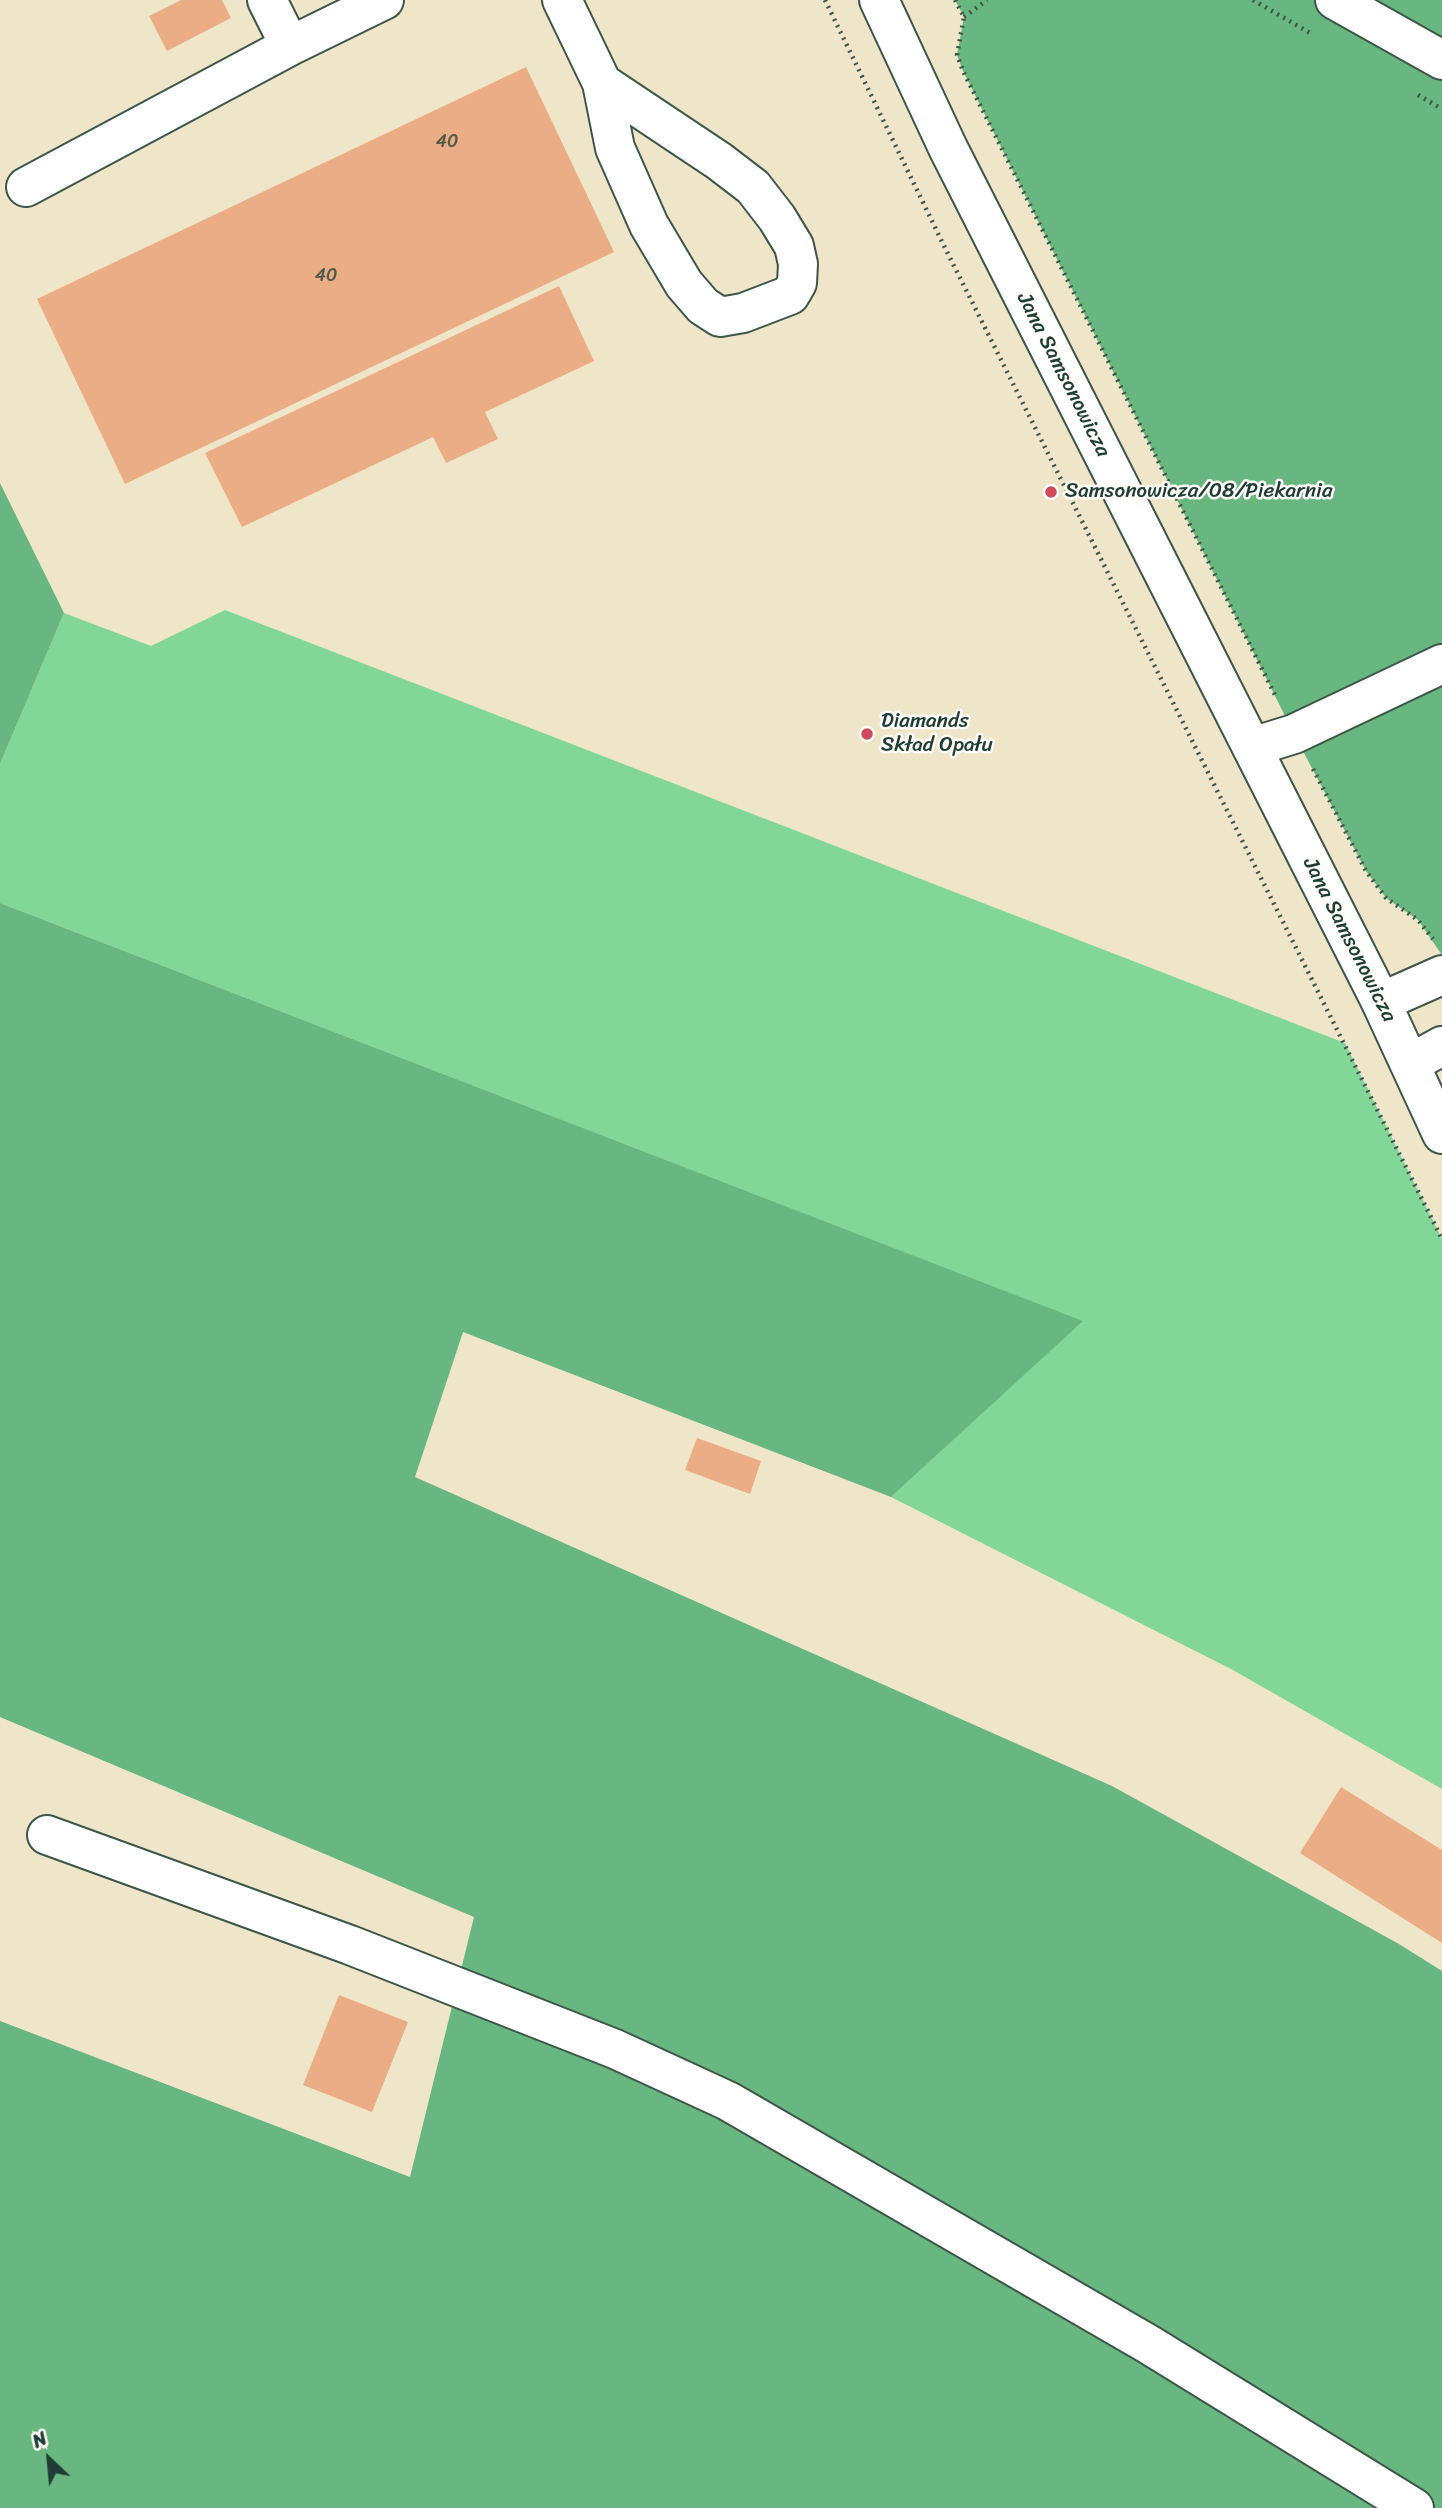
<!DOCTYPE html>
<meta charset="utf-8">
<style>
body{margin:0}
#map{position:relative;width:1442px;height:2508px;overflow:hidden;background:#efe5c9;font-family:Sriracha,sans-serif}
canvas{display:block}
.north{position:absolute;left:14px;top:2424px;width:70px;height:70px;-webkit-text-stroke:5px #fdfcf7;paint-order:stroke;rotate:334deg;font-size:19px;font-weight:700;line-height:28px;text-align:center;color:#1f3d34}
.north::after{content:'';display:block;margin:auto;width:24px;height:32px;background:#1f3d34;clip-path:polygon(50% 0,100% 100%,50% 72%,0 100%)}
</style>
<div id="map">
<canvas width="1442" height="2508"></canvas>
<div class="north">N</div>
</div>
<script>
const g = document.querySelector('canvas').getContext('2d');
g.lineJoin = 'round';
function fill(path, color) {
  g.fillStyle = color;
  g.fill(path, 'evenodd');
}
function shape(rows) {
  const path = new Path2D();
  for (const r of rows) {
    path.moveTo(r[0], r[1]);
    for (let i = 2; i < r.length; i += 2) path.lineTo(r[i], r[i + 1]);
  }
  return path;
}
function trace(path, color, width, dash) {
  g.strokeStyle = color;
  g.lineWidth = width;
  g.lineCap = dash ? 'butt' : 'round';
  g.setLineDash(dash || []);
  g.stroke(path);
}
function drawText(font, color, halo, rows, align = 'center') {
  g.font = font + ' Sriracha,sans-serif';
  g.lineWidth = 5;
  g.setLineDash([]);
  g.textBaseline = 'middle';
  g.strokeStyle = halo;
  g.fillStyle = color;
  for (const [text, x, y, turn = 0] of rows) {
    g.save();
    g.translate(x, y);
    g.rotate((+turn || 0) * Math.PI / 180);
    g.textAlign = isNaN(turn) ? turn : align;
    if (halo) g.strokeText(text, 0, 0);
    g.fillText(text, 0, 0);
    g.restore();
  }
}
fill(shape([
 [225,610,1345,1043,1442,1239,1442,1789,1231,1669,891,1497,1082,1321,0,903,0,764,64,613,151,646]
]), '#82d698');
fill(shape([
 [955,0,1442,0,1442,955,1418,920,1386,898,1366,871,1294,734,963,71,957,55,964,17],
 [0,483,64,613,0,764],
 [0,903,1083,1321,891,1497,463,1332,415,1477,1112,1786,1399,1944,1442,1971,1442,2508,0,2508,0,2021,410,2177,474,1917,0,1717]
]), '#69b780');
fill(shape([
 [181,0,222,0,231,18,167,51,149,16],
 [526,67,614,252,125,484,37,299],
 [559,286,594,361,485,412,498,439,446,463,433,437,242,527,205,453],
 [697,1438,761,1461,750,1494,685,1470],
 [1341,1787,1442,1850,1442,1943,1300,1853],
 [339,1995,408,2022,372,2112,303,2085]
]), '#eaad85');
const minor = shape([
 [267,0,290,46],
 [562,0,602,83,615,148,649,225,684,284,703,306,720,317,743,313,790,295,797,283,798,264,794,246,777,218,753,187,719,161,602,83],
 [1335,0,1442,60],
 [26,187,290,46,384,0],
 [1252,747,1294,734,1442,664],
 [1381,1002,1442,975],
 [1411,1063,1442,1046],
 [47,1835,350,1945,615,2049,728,2101,1148,2344,1414,2508]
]);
const major = shape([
 [879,0,948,148,1381,1002,1442,1134]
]);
trace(minor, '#3e564a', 42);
trace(major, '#3e564a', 42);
trace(shape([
 [825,0,948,254,1442,1239],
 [955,0,964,17,957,55,963,71,1277,699],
 [1253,0,1310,33],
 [964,17,987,0],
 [1418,95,1442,109],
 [1313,769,1366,871,1386,898,1418,920,1433,939]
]), '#3e564a', 4.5, [2, 5]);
trace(minor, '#fff', 38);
trace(major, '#fff', 38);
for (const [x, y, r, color] of [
 [1051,492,7,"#d1495b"],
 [867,734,7,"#d1495b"]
]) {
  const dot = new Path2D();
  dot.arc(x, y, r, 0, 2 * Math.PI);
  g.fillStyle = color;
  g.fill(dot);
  trace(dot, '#fdfcf7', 2.5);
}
drawText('18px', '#525948', null, [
 ["40",447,142],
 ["40",326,276]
]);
drawText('21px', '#1f3d34', '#fdfcf7', [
 ["Jana Samsonowicza",1063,375,63],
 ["Jana Samsonowicza",1349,940,63]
]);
drawText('21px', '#1f3d34', '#fdfcf7', [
 ["Samsonowicza/08/Piekarnia",1065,492],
 ["Diamands",881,722],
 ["Skład Opału",881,746]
], 'left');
</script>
